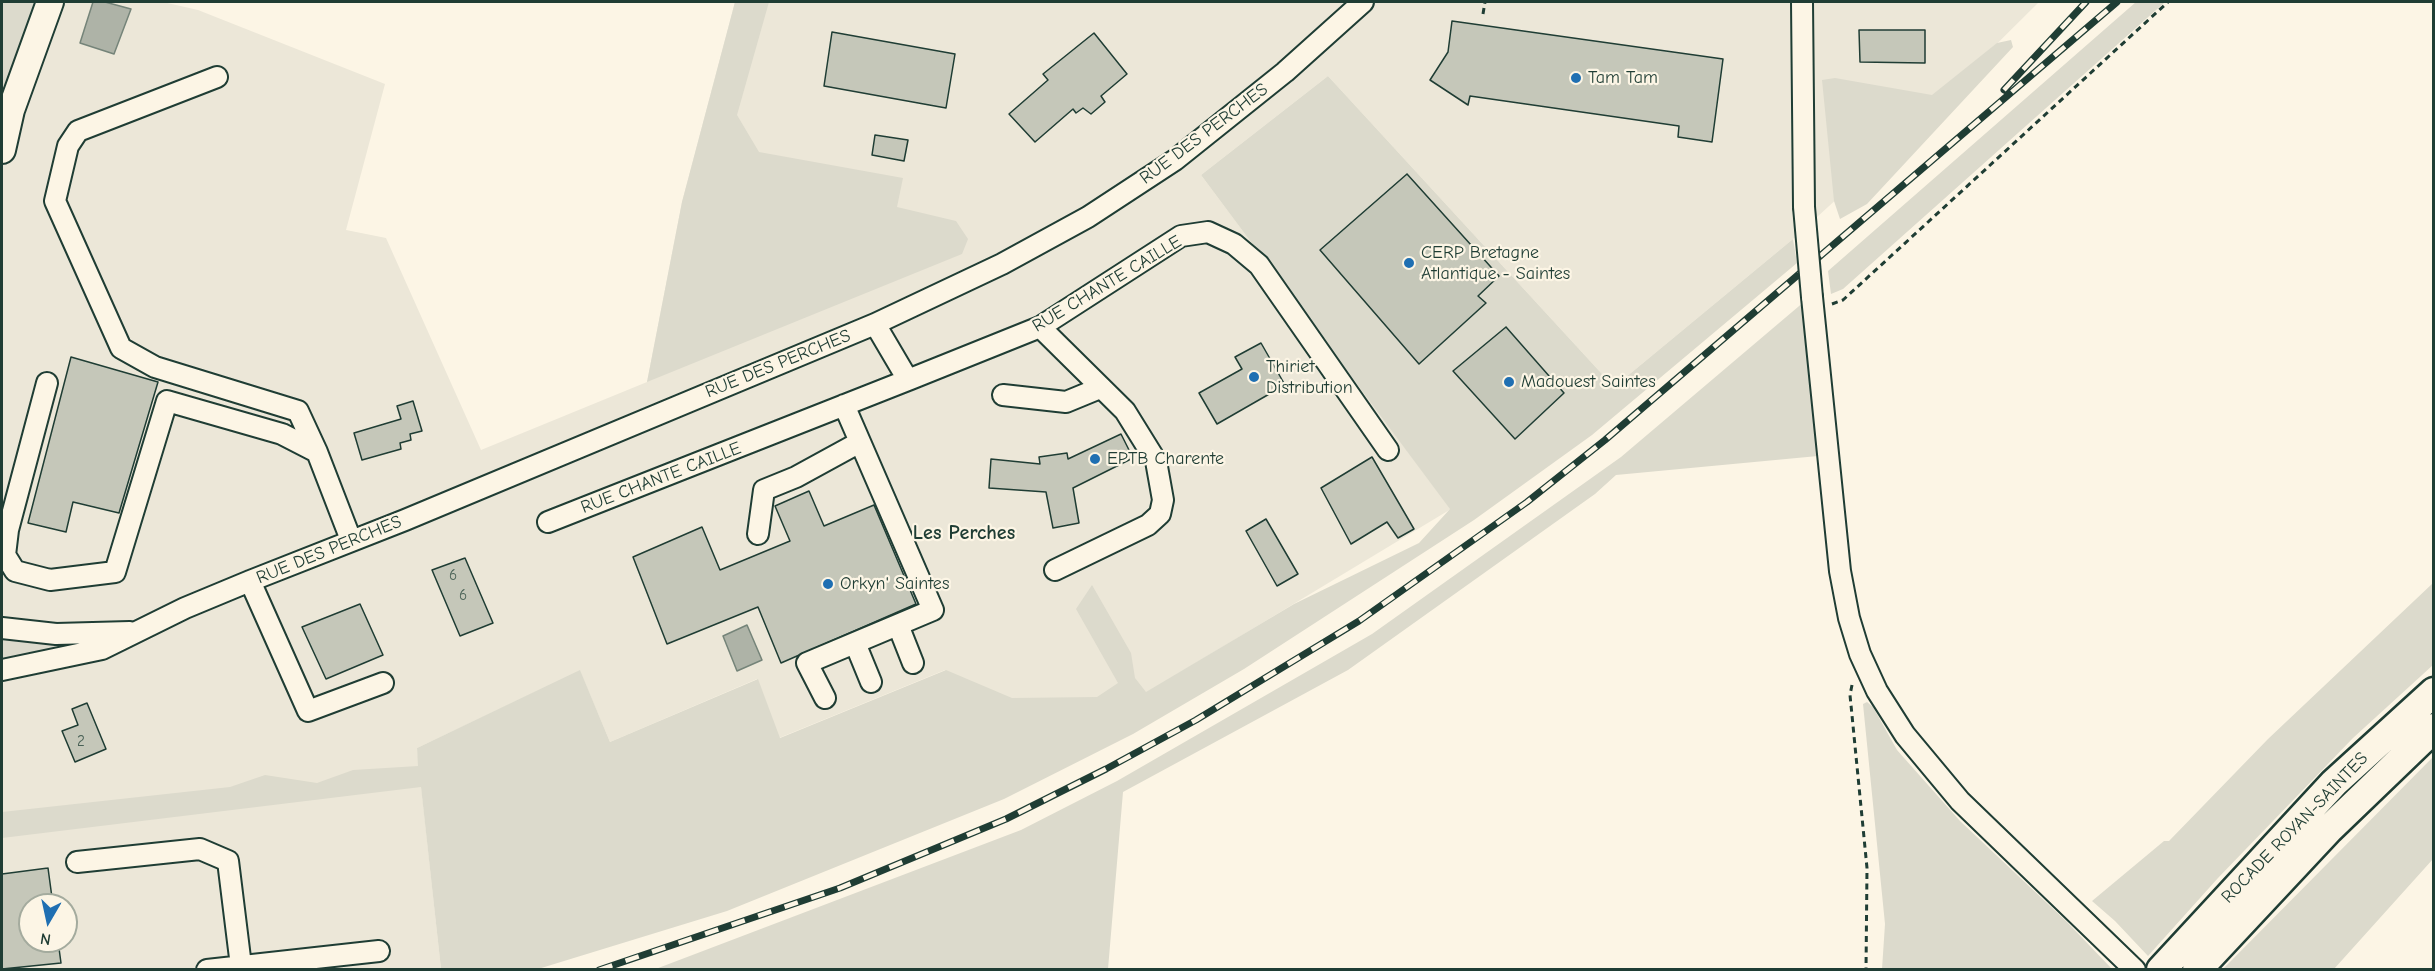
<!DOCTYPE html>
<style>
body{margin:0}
#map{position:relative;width:2435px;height:971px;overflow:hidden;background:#fcf5e5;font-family:"Comic Neue",sans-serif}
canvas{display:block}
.frame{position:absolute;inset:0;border:3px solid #1f3d34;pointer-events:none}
.north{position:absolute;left:18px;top:893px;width:60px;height:60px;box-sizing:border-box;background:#fcf5e5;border:2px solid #a4ab9e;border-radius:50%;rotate:189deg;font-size:16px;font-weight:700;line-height:24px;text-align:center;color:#1f3d34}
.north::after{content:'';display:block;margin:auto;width:21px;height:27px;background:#1f6fb2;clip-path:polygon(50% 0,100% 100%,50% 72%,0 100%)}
</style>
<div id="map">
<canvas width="2435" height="971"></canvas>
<div class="frame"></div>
<div class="north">N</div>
</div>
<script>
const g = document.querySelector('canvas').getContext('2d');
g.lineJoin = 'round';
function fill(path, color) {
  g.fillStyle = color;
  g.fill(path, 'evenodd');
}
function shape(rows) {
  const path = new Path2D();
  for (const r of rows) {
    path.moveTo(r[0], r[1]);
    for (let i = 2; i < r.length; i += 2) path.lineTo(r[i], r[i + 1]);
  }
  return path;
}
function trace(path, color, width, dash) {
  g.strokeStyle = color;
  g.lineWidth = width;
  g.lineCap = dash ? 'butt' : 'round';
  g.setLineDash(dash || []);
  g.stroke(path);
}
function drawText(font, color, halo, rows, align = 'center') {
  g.font = font + ' "Comic Neue",sans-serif';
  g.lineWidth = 4.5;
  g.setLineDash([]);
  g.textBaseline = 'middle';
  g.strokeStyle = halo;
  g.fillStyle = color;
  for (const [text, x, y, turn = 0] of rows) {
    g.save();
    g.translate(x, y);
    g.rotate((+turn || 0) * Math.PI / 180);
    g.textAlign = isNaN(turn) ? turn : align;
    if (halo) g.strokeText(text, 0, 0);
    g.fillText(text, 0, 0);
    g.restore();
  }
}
fill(shape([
 [2,2,163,2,198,10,385,84,346,230,386,238,481,450,647,382,682,202,735,2,2039,2,1887,153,1793,239,1614,387,1328,76,1201,175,1451,509,1151,690,989,768,945,670,779,738,757,679,610,742,580,671,417,748,441,969,2,970],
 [30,905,66,905,66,941,30,941]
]), '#ece7d8');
fill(shape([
 [2,2,36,2,2,101],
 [735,2,769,2,737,115,759,152,903,178,897,207,956,221,968,239,962,254,647,382,682,202],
 [2136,2,2165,2,1843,289,1831,294,1828,271],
 [2011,40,2013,47,1867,204,1840,219,1834,201,1822,80,1835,78,1932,95,1997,43],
 [1328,76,1614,387,1793,239,1797,263,1592,435,1474,520,1244,669,1133,734,1004,799,727,911,538,969,441,969,421,787,2,838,2,812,230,787,265,775,317,783,353,770,418,766,417,748,580,670,610,742,758,679,780,738,946,670,1012,698,1097,697,1118,683,1076,609,1092,585,1131,653,1135,678,1146,692,1294,604,1419,543,1450,509,1201,175],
 [1805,301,1818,456,1616,475,1595,494,1348,670,1123,792,1108,969,653,970,1021,830,1117,781,1372,634,1621,457],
 [2433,583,2433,665,2353,738,2218,878,2148,956,2115,921,2092,901,2164,841,2169,841,2268,739],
 [2,638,75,643,78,646,2,662],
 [1867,702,1873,707,1897,750,1960,821,2066,921,2112,969,1882,969,1885,924,1863,704],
 [2433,757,2433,859,2334,969,2223,969]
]), '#dcdacc');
const water = shape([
 [93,2,105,2,131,9,114,54,80,43,93,2],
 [747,625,762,660,737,671,723,636,747,625]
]);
fill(water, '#aeb3a7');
trace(water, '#758479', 1.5);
const building = shape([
 [1452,21,1723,59,1712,142,1678,137,1679,126,1470,96,1468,105,1430,80,1448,52,1452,21],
 [1859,30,1925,30,1925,63,1860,62,1859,30],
 [832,32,955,54,946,108,824,86,832,32],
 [1094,33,1127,74,1101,96,1105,102,1091,114,1083,108,1076,113,1073,109,1035,142,1009,114,1048,80,1043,74,1094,33],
 [875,135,908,140,904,161,872,155,875,135],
 [1407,174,1499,276,1478,296,1486,303,1419,364,1320,250,1407,174],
 [1506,327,1564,393,1515,439,1453,371,1506,327],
 [1261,343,1285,385,1217,424,1199,393,1242,369,1235,357,1261,343],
 [71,357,158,382,119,513,73,502,66,532,28,523,71,357],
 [413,401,422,431,410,434,411,440,400,443,401,449,362,460,354,433,401,419,397,406,413,401],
 [1121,434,1133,458,1073,488,1079,523,1053,528,1046,492,989,488,991,459,1040,464,1039,457,1067,453,1068,459,1121,434],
 [1372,457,1414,529,1398,538,1387,522,1351,544,1321,488,1372,457],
 [809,491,824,526,874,505,916,604,781,663,758,607,667,644,633,557,702,527,720,570,790,541,775,506,809,491],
 [1266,519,1298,574,1277,586,1246,531,1266,519],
 [465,558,493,623,460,636,432,570,465,558],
 [360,604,383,655,326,679,302,627,360,604],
 [87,703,106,749,75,762,62,731,78,725,72,709,87,703],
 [48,868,53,905,30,905,30,941,58,941,61,963,2,969,2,874,48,868]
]);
fill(building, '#c5c7b9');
trace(building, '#1f3d34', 1.5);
const minor = shape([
 [1802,2,1804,207],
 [217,77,78,131,68,146,55,201,121,348,155,367,298,411,317,452],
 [1812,297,1840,571,1849,618,1860,654,1877,691,1905,735,1960,801,2135,970],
 [1040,327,1125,411,1156,461,1163,500,1160,514,1148,525,1055,570],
 [908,380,1040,327,1181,236,1208,232,1234,244,1259,265,1388,450],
 [47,383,8,530,5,555,15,571,50,580,115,572,167,401,282,434,317,452,351,540],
 [1003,395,1066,402,1100,388],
 [548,522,908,380,875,324],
 [758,534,764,490,796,477,860,442],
 [250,581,308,711,383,683],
 [898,625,913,663],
 [2,628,56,634,130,632],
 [855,643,871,682],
 [2,670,102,649,185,608,250,581,405,520,875,324,1002,264,1088,217,1175,160,1285,72,1363,2],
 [825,698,807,663,933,610,844,405],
 [77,862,200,849,228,861,241,966],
 [207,970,379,951]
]);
const major = shape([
 [2,150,11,110,50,2]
]);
const highway = shape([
 [2161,970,2334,783,2434,692],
 [2197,970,2329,829,2434,728]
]);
trace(minor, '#1f3d34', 24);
trace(major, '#1f3d34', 30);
trace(highway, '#1f3d34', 33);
trace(shape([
 [1483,14,1485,2],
 [1832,304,1843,300,2168,2],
 [1852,685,1850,695,1867,868,1866,970]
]), '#1f3d34', 3, [6, 4.5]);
trace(minor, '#fcf5e5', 20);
trace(major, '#fcf5e5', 26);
trace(highway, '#fcf5e5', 28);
const rail = shape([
 [2004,90,2086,2],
 [599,970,840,888,1006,819,1106,769,1196,720,1359,621,1527,502,1605,440,2117,2]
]);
trace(rail, '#1f3d34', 7);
trace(rail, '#fcf5e5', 4.5, [14]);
const minorBridge = shape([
 [1804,207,1812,297]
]);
trace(minorBridge, '#1f3d34', 24, []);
trace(minorBridge, '#fcf5e5', 20);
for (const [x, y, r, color] of [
 [1576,78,6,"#1f6fb2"],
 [1409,263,6,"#1f6fb2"],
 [1254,377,6,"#1f6fb2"],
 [1509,382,6,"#1f6fb2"],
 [1095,459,6,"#1f6fb2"],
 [828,584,6,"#1f6fb2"]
]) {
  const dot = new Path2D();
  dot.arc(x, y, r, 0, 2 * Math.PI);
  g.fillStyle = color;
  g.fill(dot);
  trace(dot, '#fcf5e5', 2);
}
drawText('15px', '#486055', null, [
 ["6",453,576],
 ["6",463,596],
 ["2",81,742]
]);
drawText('18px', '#1f3d34', '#fcf5e5', [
 ["Tam Tam",1588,78],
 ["CERP Bretagne",1421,253],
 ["Atlantique - Saintes",1421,274],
 ["Thiriet",1266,367],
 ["Distribution",1266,388],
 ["Madouest Saintes",1521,382],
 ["EPTB Charente",1107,459],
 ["Orkyn' Saintes",840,584]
], 'left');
drawText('18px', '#1f3d34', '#fcf5e5', [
 ["RUE DES PERCHES",1204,134,-37],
 ["RUE CHANTE CAILLE",1107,284,-31],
 ["RUE DES PERCHES",778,364,-22],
 ["RUE CHANTE CAILLE",661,478,-21],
 ["RUE DES PERCHES",329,550,-22],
 ["ROCADE ROYAN-SAINTES",2295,828,-46]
]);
drawText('bold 20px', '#1f3d34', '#fcf5e5', [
 ["Les Perches",964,533]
]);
</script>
